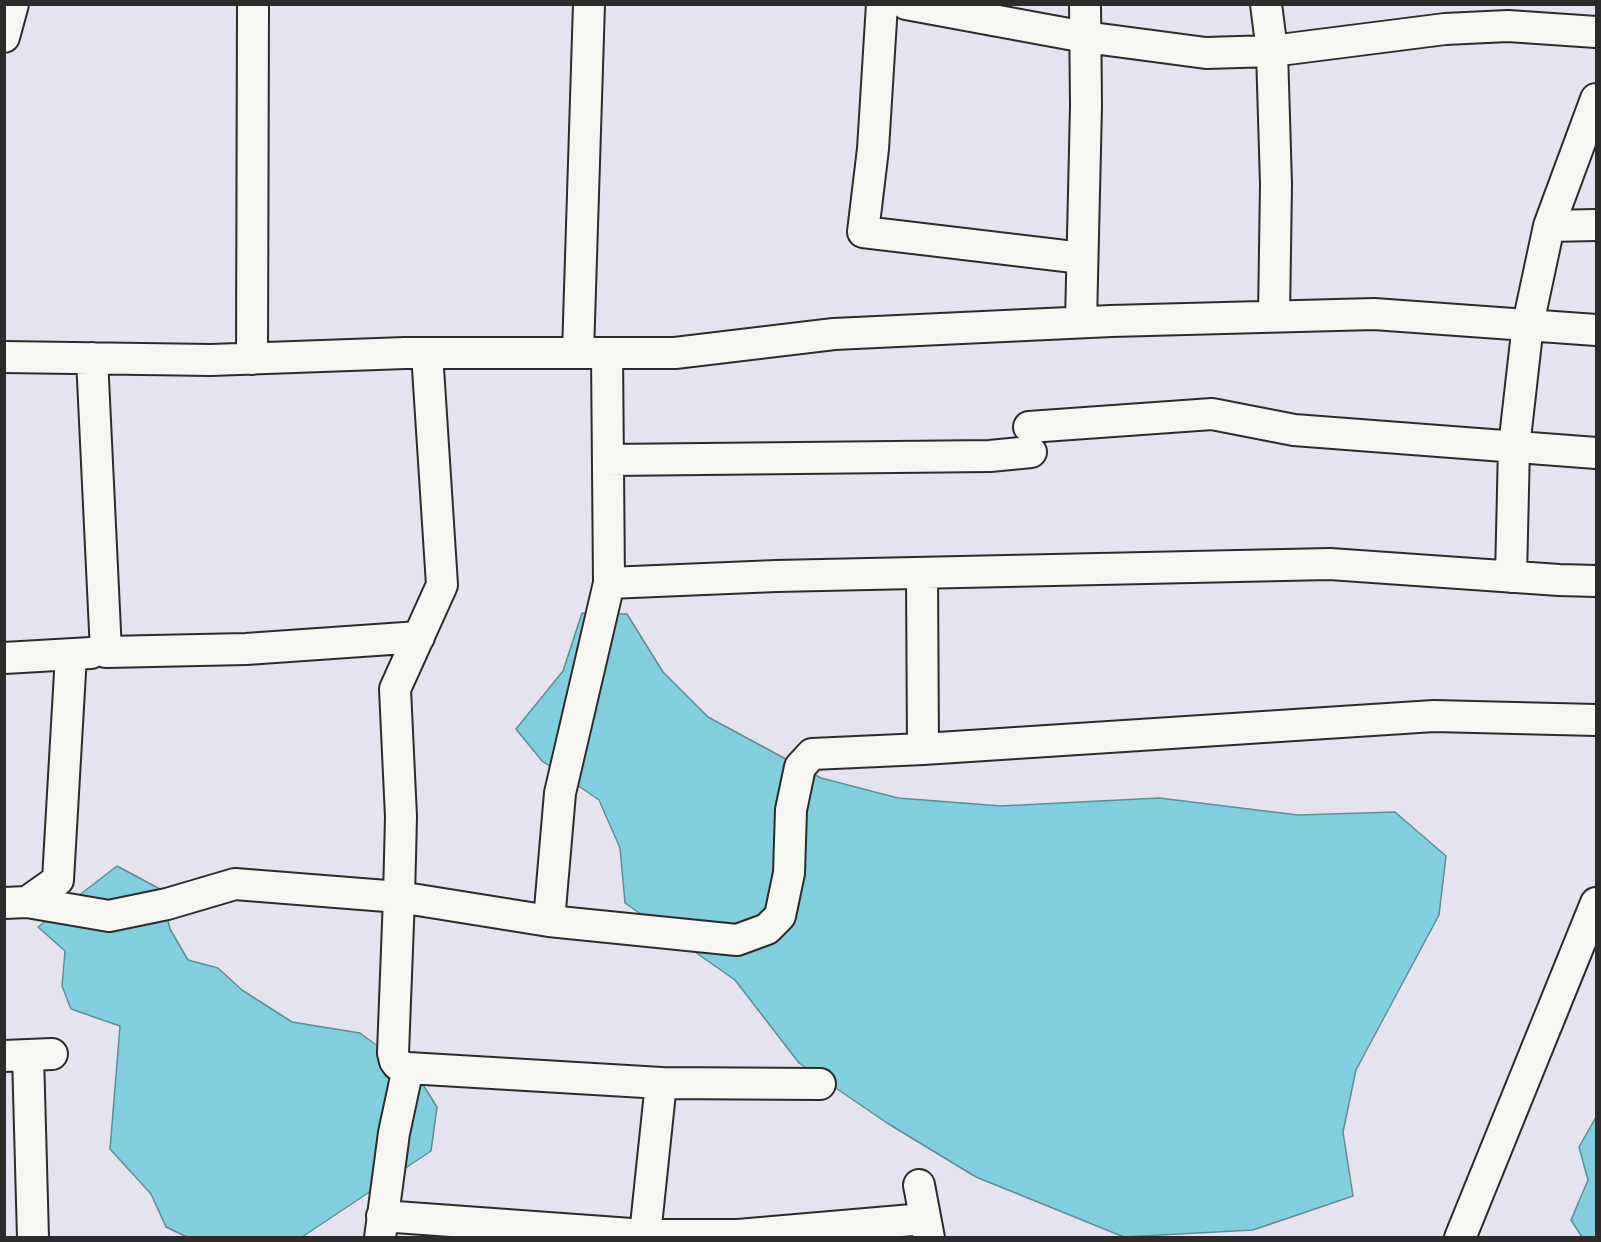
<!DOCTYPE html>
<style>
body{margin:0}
#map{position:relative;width:1601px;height:1242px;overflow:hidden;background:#e5e3ef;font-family:Kalam,sans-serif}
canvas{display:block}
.frame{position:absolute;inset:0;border:6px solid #2b2b2b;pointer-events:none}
</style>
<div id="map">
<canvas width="1601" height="1242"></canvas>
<div class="frame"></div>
</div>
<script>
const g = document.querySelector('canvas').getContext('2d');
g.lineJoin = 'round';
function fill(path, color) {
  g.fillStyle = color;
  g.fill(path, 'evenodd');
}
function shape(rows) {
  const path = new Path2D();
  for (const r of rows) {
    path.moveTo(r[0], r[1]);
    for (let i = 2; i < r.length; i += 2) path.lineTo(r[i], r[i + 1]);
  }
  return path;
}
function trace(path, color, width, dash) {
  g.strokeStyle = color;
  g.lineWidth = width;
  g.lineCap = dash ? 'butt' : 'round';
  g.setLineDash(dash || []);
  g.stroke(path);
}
const water = shape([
 [582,613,627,614,663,672,708,717,821,778,898,798,1001,806,1159,798,1298,815,1395,812,1446,856,1439,915,1356,1070,1343,1132,1353,1196,1253,1230,1124,1237,976,1177,887,1123,799,1063,735,980,625,903,620,848,599,800,542,761,516,729,563,671,582,613],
 [117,866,160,889,170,929,188,960,218,968,242,990,292,1022,360,1033,417,1075,437,1107,431,1151,302,1237,187,1237,166,1227,151,1194,110,1149,120,1026,71,1009,62,986,65,951,38,927,117,866],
 [1596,1117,1596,1237,1582,1237,1571,1220,1588,1180,1579,1147,1596,1117]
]);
fill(water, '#80cede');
trace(water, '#5e8d96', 1.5);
const street = shape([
 [882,4,873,149,863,232,1082,258],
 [906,4,1085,37,1206,53,1272,51,1445,29,1508,26,1596,32],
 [1266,4,1272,51,1276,184,1274,316],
 [4,37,13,4],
 [1549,226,1596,225],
 [1081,322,1086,106,1085,4],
 [578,353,589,4],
 [607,353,609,583,776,576,1330,564,1559,580,1596,581],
 [4,357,211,360,405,353,675,353,834,334,1111,321,1374,314,1596,330],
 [92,358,106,652,246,649,419,637],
 [252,359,253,4],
 [1029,427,1212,414,1294,430,1596,453],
 [608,460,990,456,1031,452],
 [922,573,923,749,1434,716,1596,720],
 [1511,577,1514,447,1528,324,1549,226,1596,99],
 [4,658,91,653],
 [27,902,58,880,71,655],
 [4,903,27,902,109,916,167,904,235,884,399,897,401,817,395,689,442,585,427,353],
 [549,921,560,793,609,583],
 [28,1055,33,1238],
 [4,1056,52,1054],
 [820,1084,661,1083,408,1068,398,1065,395,1061,393,1053,399,897,549,921,737,940,767,929,780,916,789,873,791,810,800,767,812,754,923,749],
 [919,1185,929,1238],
 [382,1216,645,1235,738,1235,924,1219],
 [645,1235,661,1083],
 [380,1238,394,1133,408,1068],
 [1460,1238,1596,903]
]);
trace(street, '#2b2b2b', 34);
trace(street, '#f6f6f2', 30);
</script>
